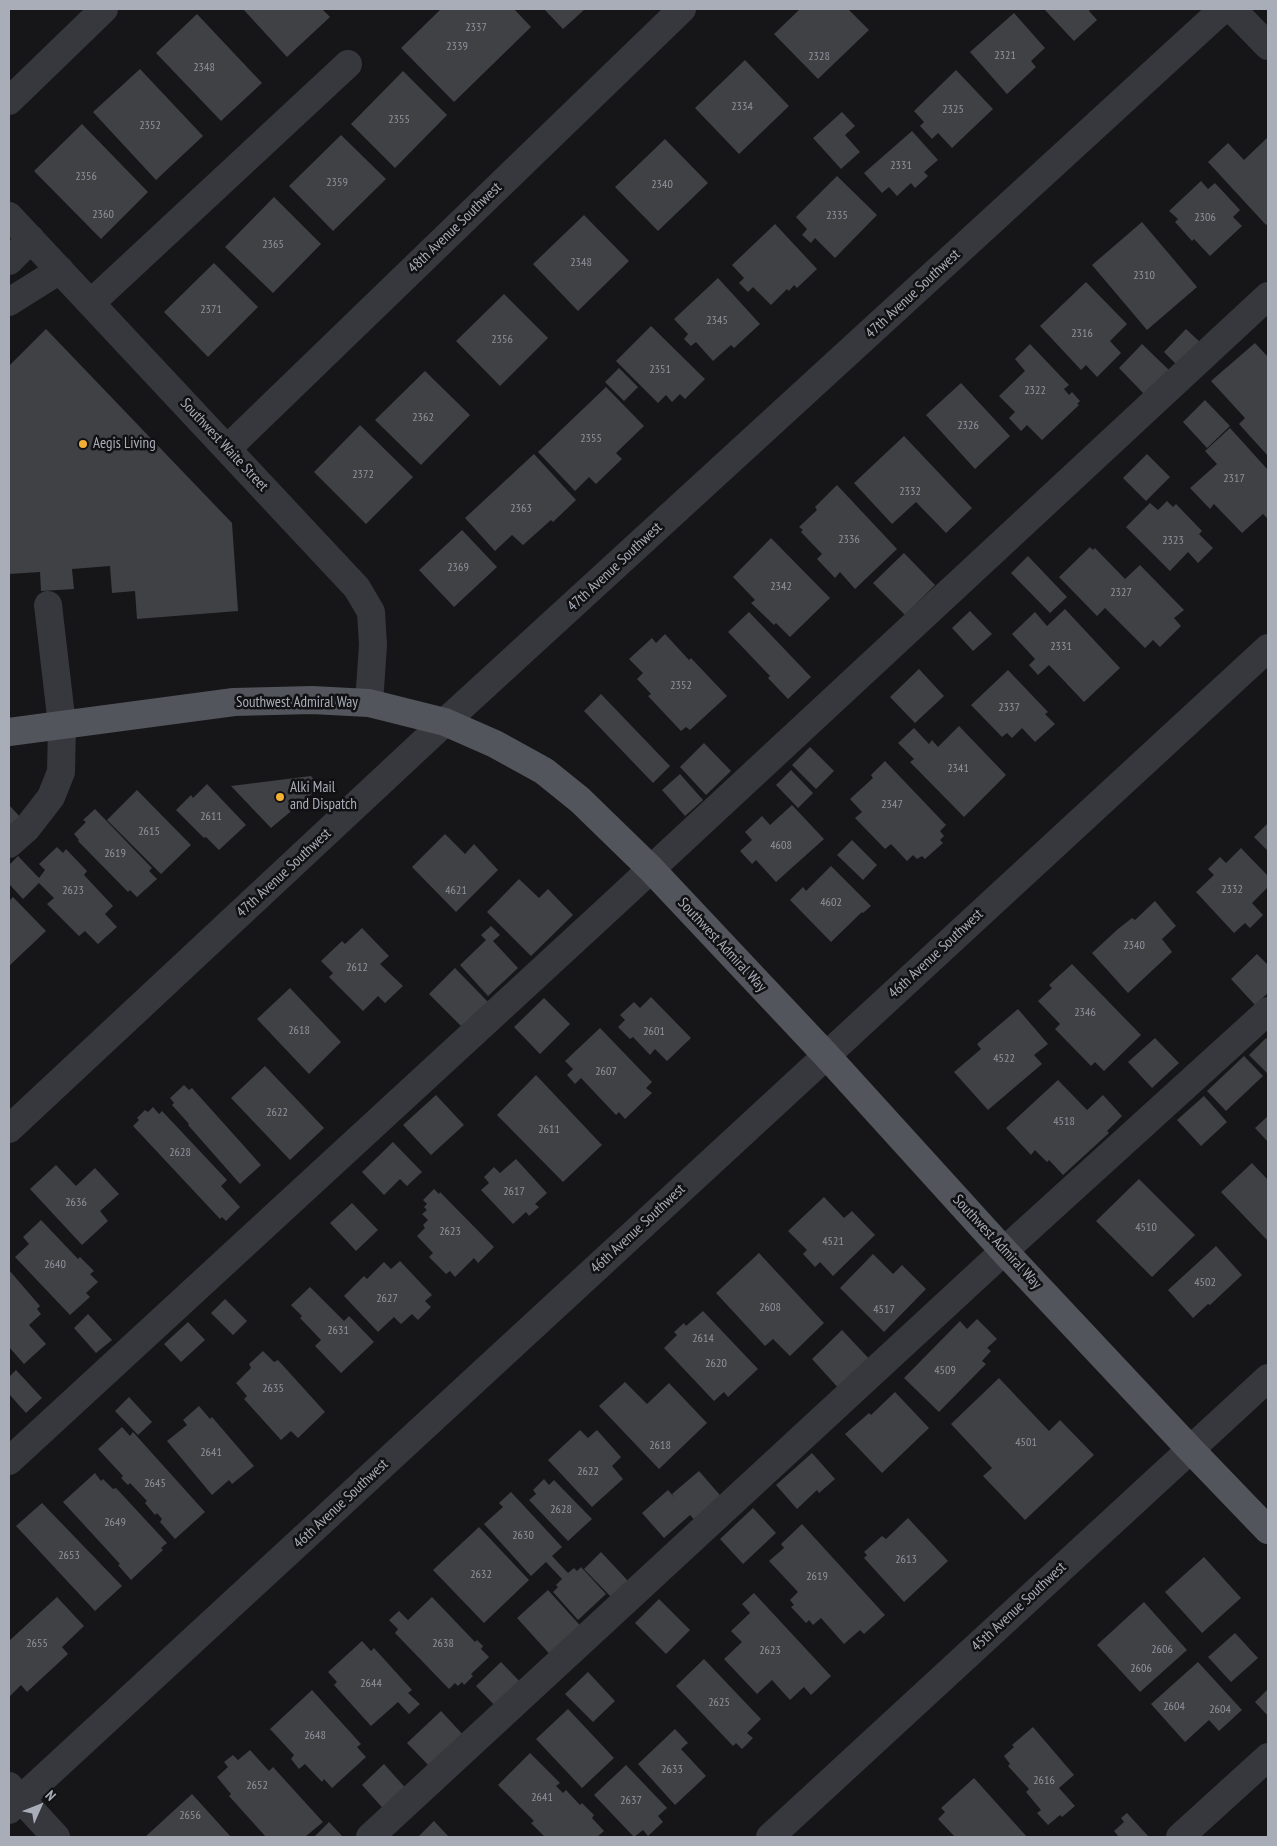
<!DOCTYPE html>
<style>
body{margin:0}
#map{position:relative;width:1277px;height:1846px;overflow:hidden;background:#161618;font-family:"PT Sans Narrow",sans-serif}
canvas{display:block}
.frame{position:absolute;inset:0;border:10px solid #a8adb8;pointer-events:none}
.north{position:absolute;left:15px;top:1781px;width:50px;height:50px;-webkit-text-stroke:4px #111113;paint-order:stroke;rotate:46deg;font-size:14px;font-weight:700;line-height:20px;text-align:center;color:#a8adb8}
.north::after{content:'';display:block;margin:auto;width:18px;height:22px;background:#a8adb8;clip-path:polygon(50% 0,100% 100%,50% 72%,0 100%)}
</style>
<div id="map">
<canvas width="1277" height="1846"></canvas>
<div class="frame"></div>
<div class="north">N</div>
</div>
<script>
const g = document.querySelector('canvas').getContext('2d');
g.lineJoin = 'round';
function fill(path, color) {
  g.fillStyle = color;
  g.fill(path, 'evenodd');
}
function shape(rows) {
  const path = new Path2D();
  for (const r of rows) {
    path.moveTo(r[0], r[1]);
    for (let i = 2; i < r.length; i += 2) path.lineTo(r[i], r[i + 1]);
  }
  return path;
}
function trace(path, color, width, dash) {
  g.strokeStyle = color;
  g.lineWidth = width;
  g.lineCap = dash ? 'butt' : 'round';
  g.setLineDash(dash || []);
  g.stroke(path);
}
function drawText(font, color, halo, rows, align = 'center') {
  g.font = font + ' "PT Sans Narrow",sans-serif';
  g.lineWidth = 5;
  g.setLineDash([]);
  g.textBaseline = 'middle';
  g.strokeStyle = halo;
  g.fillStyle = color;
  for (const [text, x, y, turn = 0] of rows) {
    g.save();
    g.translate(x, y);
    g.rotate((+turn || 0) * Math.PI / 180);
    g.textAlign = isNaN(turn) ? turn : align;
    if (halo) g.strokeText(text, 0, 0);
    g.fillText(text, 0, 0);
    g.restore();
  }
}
fill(shape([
 [243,9,322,9,330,17,287,57],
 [441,9,514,9,531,27,454,102,401,48],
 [544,9,585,9,563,29],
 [800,9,848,9,869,30,818,79,774,34],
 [1044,9,1091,9,1089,11,1097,20,1074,41],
 [1014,13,1045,48,1031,61,1036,67,1007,94,970,52],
 [197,14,262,83,221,121,156,53],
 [745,60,789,106,739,154,695,108],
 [140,69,203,136,156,180,93,112],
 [956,70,993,109,952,148,938,133,932,139,920,126,924,122,914,111],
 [403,71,447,115,395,168,351,124],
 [842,112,855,126,845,135,860,152,841,169,813,138],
 [82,124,148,192,101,239,34,171],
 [912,131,938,160,924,172,928,176,915,188,911,183,897,196,889,187,882,193,864,173],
 [341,135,386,179,333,231,289,186],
 [1267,138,1268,223,1266,225,1208,162,1228,143,1244,160],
 [665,139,708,183,658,231,615,187],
 [837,176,877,215,835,258,815,238,811,243,802,235,807,229,796,217],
 [1201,181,1208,189,1215,183,1240,210,1233,217,1242,226,1210,256,1194,239,1192,241,1175,222,1178,219,1169,211],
 [274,197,321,244,273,293,225,247],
 [584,215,629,261,578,311,533,264],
 [1142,222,1197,287,1147,330,1092,265],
 [775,224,817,269,797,288,794,285,789,291,787,289,771,305,753,287,748,292,739,283,744,278,732,265],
 [214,263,258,307,208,357,164,312],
 [718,278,760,324,734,348,731,345,713,361,696,342,691,346,684,339,688,334,674,319],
 [1086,282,1127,324,1110,341,1121,353,1097,377,1086,365,1081,370,1040,326],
 [504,294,548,338,500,386,456,341],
 [651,326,705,379,685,399,680,394,672,402,666,395,658,403,616,361],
 [46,329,232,523,238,611,137,619,135,591,112,593,110,566,72,569,74,589,41,591,40,572,9,574,9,366],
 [1186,329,1201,343,1178,366,1164,352],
 [1255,343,1268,357,1268,456,1239,424,1245,418,1211,381],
 [1030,344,1069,385,1064,389,1069,395,1072,392,1080,401,1077,404,1079,405,1042,440,1027,425,1021,431,1009,418,1015,412,999,396,1025,371,1015,359],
 [1142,344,1169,370,1144,394,1119,368],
 [619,368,638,387,624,401,605,382],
 [425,371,470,415,421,465,375,420],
 [961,383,1010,436,975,469,926,415],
 [606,387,644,426,616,453,622,459,596,484,589,477,575,491,538,452],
 [1205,400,1230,426,1207,448,1183,422],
 [360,425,413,477,366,524,314,472],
 [1230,428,1268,470,1268,519,1263,514,1242,533,1214,504,1210,509,1190,488,1217,464,1205,451],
 [904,436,972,508,946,533,916,502,892,524,854,483],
 [534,454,576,500,553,522,551,520,523,545,512,535,495,551,465,518],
 [1147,454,1170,477,1146,501,1123,478],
 [837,485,897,549,855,589,840,572,835,578,817,559,822,554,801,532,803,530,799,527,817,510,815,507],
 [1167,501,1173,507,1176,504,1202,531,1199,534,1213,548,1198,563,1188,552,1170,571,1126,527,1150,503,1158,510],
 [462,530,497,567,454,607,419,570],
 [771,538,830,598,790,637,776,623,774,625,751,603,755,600,733,577],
 [1090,547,1093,550,1095,548,1125,579,1140,565,1184,610,1174,618,1181,626,1160,647,1153,640,1145,648,1105,608,1097,616,1059,577],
 [904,553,935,585,905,615,873,583],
 [1028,556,1067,597,1050,613,1011,573],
 [1065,609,1120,668,1084,702,1049,665,1038,675,1029,665,1035,659,1012,634,1035,612,1047,626],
 [970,611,992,634,973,651,952,628],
 [749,612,811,677,788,699,768,678,770,676,728,632],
 [665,634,689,660,691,658,727,696,690,730,686,727,681,731,648,696,651,694,637,679,643,673,629,659,652,638,656,643],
 [919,669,944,696,915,723,890,697],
 [1008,670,1048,712,1045,714,1055,724,1035,742,1022,728,1012,738,1007,733,1002,737,971,705],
 [601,694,670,766,653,783,584,711],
 [959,726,1006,775,964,817,910,762,914,759,898,743,914,728,929,744,932,740,938,747],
 [704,743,731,771,706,795,680,767],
 [810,747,834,771,816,789,792,765],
 [885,761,946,825,940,831,944,836,940,840,943,843,925,859,922,856,917,859,913,855,907,861,891,844,885,849,855,818,862,812,850,799,873,778,871,775],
 [791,770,813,793,798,808,776,785],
 [680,774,703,800,685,816,662,790],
 [311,776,320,787,271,828,231,786],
 [207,784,246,825,219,850,206,837,204,838,176,810,191,795,193,798],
 [137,790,191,845,161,874,107,820],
 [9,805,23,820,9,834],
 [792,805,824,839,776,882,756,860,752,864,740,851,752,840,745,832,762,816,770,825],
 [95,809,152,868,149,871,157,879,137,897,130,890,128,892,78,841,79,840,74,834,86,822,83,820],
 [1268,823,1268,851,1254,837],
 [445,834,465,854,474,844,498,870,456,912,412,867],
 [852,840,877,865,863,880,837,855],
 [57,847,63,853,66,849,87,871,84,875,113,906,105,914,117,927,98,944,85,931,79,936,47,904,54,898,39,883,23,899,9,884,9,865,18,856,39,878,45,870,39,864],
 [1241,848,1268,876,1268,887,1252,903,1263,915,1250,928,1245,923,1234,933,1196,892,1214,875,1208,869,1220,857,1226,863],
 [831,866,871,906,863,913,862,912,831,942,790,900,803,887,806,891],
 [519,879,539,898,548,889,573,915,531,956,487,912],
 [13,897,46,931,9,966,9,901],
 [1155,901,1176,926,1162,939,1172,952,1128,993,1092,953,1118,929,1132,918,1135,920],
 [491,926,500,935,493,941,518,968,488,996,460,965,486,940,481,935],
 [362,928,389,956,380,964,403,986,385,1003,378,996,363,1011,329,977,333,973,321,961,342,941,345,944],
 [1257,954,1268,965,1268,993,1255,1005,1231,979],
 [1072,964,1141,1035,1104,1071,1095,1062,1091,1066,1055,1029,1060,1024,1038,1001,1052,988,1049,985],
 [455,968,489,1003,463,1028,429,994],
 [290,988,341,1042,309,1074,257,1019],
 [651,997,691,1038,667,1061,655,1049,650,1055,633,1037,630,1039,618,1027,625,1020,620,1015,634,1002,640,1008],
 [544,998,570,1024,540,1054,514,1027],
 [1018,1009,1048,1044,1034,1055,1042,1064,988,1110,954,1072,981,1049,977,1044],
 [600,1028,652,1082,646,1088,652,1093,625,1119,619,1112,616,1115,581,1078,575,1084,567,1075,573,1069,565,1061],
 [1155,1038,1179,1063,1152,1088,1128,1062],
 [1266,1038,1268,1040,1268,1074,1249,1055],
 [1244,1056,1263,1076,1226,1111,1207,1091],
 [265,1066,324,1128,290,1160,231,1098],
 [536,1075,602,1145,563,1182,497,1115],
 [1058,1080,1087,1110,1103,1095,1122,1116,1107,1131,1109,1133,1063,1175,1049,1160,1047,1162,1035,1150,1031,1155,1006,1128],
 [184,1085,189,1090,192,1088,261,1165,240,1184,188,1125,189,1124,172,1105,174,1103,170,1098],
 [436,1095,464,1125,431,1155,403,1125],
 [1204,1096,1227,1122,1201,1146,1177,1120],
 [153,1107,159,1114,162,1111,227,1180,221,1186,240,1207,226,1221,222,1217,220,1219,133,1126,139,1120,137,1118,145,1110,148,1112],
 [1268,1116,1268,1142,1255,1128],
 [393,1142,422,1172,407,1186,400,1179,384,1195,362,1172],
 [516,1159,547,1193,535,1204,539,1207,529,1216,526,1212,513,1224,481,1190,489,1183,484,1177,494,1167,500,1173],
 [1252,1163,1268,1180,1268,1241,1221,1192],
 [56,1165,76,1186,95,1168,119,1194,100,1211,108,1221,82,1245,30,1189],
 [1139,1179,1195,1235,1152,1277,1096,1221],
 [434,1189,439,1194,440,1192,494,1247,478,1263,474,1258,455,1277,450,1271,446,1274,429,1257,433,1253,417,1236,425,1228,423,1225,428,1220,422,1214,427,1210,424,1207,427,1204,423,1200],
 [824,1197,844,1218,852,1211,875,1235,833,1276,820,1262,815,1267,803,1254,807,1250,788,1231],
 [352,1203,378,1230,356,1251,330,1223],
 [41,1220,78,1259,80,1257,94,1271,90,1274,98,1282,86,1293,90,1297,70,1315,15,1257,29,1244,23,1237],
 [1216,1246,1242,1275,1210,1305,1208,1304,1193,1318,1168,1290],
 [759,1253,824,1323,790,1356,773,1339,765,1346,716,1293],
 [873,1254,893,1274,902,1265,926,1289,884,1332,840,1288],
 [400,1261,432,1295,425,1301,431,1307,418,1320,412,1314,401,1324,394,1317,378,1332,344,1296,364,1276,367,1279,384,1262,391,1269],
 [9,1270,40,1306,37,1309,41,1314,29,1325,46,1344,24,1364,9,1347],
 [310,1287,344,1321,349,1316,374,1342,341,1373,315,1346,321,1340,300,1318,302,1316,291,1305],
 [225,1299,247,1321,233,1335,211,1313],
 [703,1311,758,1369,728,1397,724,1392,714,1401,664,1348,677,1335,674,1332,684,1323,686,1326],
 [88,1314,112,1340,96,1353,74,1328],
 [977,1319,997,1339,987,1348,991,1351,982,1361,986,1364,939,1412,904,1378,960,1321,967,1329],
 [188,1322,205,1340,181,1362,164,1344],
 [842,1330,873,1363,842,1392,812,1359],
 [263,1351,274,1362,278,1360,325,1412,298,1438,291,1431,281,1440,244,1399,247,1396,236,1383,251,1368,249,1364],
 [16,1370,42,1398,26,1413,9,1394,9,1377],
 [999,1378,1049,1431,1060,1420,1094,1455,1025,1520,983,1476,992,1468,951,1424],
 [625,1382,647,1404,669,1383,707,1423,659,1469,599,1406],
 [895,1392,929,1428,882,1473,845,1434,869,1413,871,1415],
 [129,1397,152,1422,138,1435,115,1411],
 [199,1406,210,1419,212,1417,254,1466,232,1484,229,1480,212,1495,167,1441,187,1425,183,1420],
 [122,1427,130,1436,133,1432,205,1512,175,1539,160,1522,162,1519,157,1513,155,1515,145,1503,147,1501,130,1483,128,1485,121,1478,123,1476,98,1449],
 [580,1430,588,1438,597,1430,621,1457,612,1466,623,1479,592,1507,548,1460],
 [812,1453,835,1479,819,1493,817,1490,797,1509,776,1485],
 [699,1471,726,1502,699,1525,690,1515,664,1538,642,1513,668,1490,676,1499,672,1494],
 [95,1473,101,1481,103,1479,113,1489,116,1488,167,1543,161,1548,163,1550,131,1580,118,1565,120,1564,63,1502],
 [544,1479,549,1485,554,1480,592,1519,568,1541,529,1500,536,1494,533,1490],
 [511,1492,562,1547,552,1556,568,1573,574,1568,577,1571,581,1567,606,1594,578,1620,553,1592,558,1587,556,1585,562,1579,546,1562,531,1576,484,1524,503,1507,499,1503],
 [42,1503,122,1586,95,1611,16,1526],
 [753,1508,776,1533,743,1564,720,1539],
 [908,1518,948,1561,904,1602,864,1558,867,1555,864,1552,882,1536,886,1539],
 [802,1524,885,1615,864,1634,860,1630,844,1644,821,1618,813,1625,809,1620,806,1623,791,1607,794,1605,790,1600,798,1592,769,1561,784,1548,781,1544],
 [479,1527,529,1580,484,1623,433,1570],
 [601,1552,629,1582,612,1598,584,1569],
 [1204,1557,1241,1598,1202,1633,1165,1592],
 [548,1590,586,1632,555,1660,517,1618],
 [754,1593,831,1676,811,1695,804,1687,790,1700,772,1680,757,1694,724,1659,742,1642,731,1631,750,1613,742,1604],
 [57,1597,84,1626,62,1647,68,1654,27,1692,21,1685,10,1696,9,1641],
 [432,1597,475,1642,477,1640,483,1646,481,1649,489,1657,471,1674,473,1676,464,1685,462,1682,458,1686,455,1683,449,1689,395,1633,398,1629,389,1620,399,1611,408,1620],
 [659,1599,690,1630,666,1654,635,1623],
 [1144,1602,1187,1650,1140,1692,1097,1645],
 [1235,1633,1258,1658,1231,1682,1208,1657],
 [362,1641,371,1651,374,1648,412,1690,408,1693,420,1704,409,1714,398,1702,371,1726,334,1685,337,1682,328,1672],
 [704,1659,761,1719,747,1733,753,1738,742,1749,736,1743,733,1746,676,1686],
 [501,1662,525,1687,500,1711,476,1686],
 [1198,1662,1242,1710,1219,1731,1209,1720,1185,1742,1151,1704],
 [588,1672,615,1701,593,1722,565,1694],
 [1268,1689,1268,1716,1255,1702],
 [312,1690,361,1744,357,1747,366,1757,332,1788,324,1779,322,1782,305,1764,299,1769,291,1759,294,1755,270,1729],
 [568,1709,614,1758,582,1788,536,1739],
 [441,1711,466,1738,433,1770,407,1743],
 [1033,1727,1074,1775,1059,1788,1075,1806,1062,1817,1060,1815,1048,1825,1037,1813,1041,1810,1026,1792,1029,1789,1008,1766,1010,1764,1004,1756,1014,1747,1012,1745],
 [675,1729,688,1743,681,1749,706,1776,675,1805,638,1764],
 [250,1750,269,1771,273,1767,323,1822,305,1837,266,1837,229,1796,231,1794,217,1777,228,1767,224,1762,233,1755,238,1760],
 [530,1753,560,1783,556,1786,563,1793,566,1790,580,1805,582,1803,594,1815,592,1818,604,1831,597,1837,545,1837,531,1823,534,1821,498,1785],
 [384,1764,411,1794,388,1814,362,1785],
 [626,1765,667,1808,658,1816,663,1822,648,1836,643,1830,634,1837,594,1795],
 [974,1778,1027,1837,955,1837,938,1819,945,1812,941,1808],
 [192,1794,231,1837,145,1837],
 [1127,1813,1149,1837,1119,1837,1114,1831,1124,1822,1121,1818],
 [434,1821,449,1837,418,1837],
 [329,1822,343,1837,314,1837]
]), '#404145');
trace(shape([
 [1232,9,1268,46],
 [9,101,104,9],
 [9,216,357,588,371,612,373,645,369,703],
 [9,261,31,239],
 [9,302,60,270],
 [91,303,348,64],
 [228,448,682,9],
 [9,844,27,828,51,797,61,772,62,725,48,605],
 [9,1129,445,722,1223,9],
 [9,1461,606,911,1268,296],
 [9,1786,56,1837],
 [9,1810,1268,648],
 [370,1837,1004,1251,1268,1011],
 [770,1837,1268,1378],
 [1180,1837,1268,1757]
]), '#37383d', 28);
trace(shape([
 [9,732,234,702,312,700,369,703,445,722,495,744,544,771,580,800,651,869,826,1055,1004,1251,1190,1449,1268,1530]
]), '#53555c', 28);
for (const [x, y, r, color] of [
 [83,444,5,"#f2b134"],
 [280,797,5,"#f2b134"]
]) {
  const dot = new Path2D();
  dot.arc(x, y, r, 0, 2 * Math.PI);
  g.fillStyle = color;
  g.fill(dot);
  trace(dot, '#111113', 2);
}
drawText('12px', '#8e929b', null, [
 ["2337",476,28],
 ["2339",457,47],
 ["2321",1005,56],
 ["2328",819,57],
 ["2348",204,68],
 ["2334",742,107],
 ["2325",953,110],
 ["2355",399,120],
 ["2352",150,126],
 ["2331",901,166],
 ["2356",86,177],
 ["2359",337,183],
 ["2340",662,185],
 ["2360",103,215],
 ["2335",837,216],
 ["2306",1205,218],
 ["2365",273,245],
 ["2348",581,263],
 ["2310",1144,276],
 ["2371",211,310],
 ["2345",717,321],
 ["2316",1082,334],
 ["2356",502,340],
 ["2351",660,370],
 ["2322",1035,391],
 ["2362",423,418],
 ["2326",968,426],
 ["2355",591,439],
 ["2372",363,475],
 ["2317",1234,479],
 ["2332",910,492],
 ["2363",521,509],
 ["2336",849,540],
 ["2323",1173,541],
 ["2369",458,568],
 ["2342",781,587],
 ["2327",1121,593],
 ["2331",1061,647],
 ["2352",681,686],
 ["2337",1009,708],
 ["2341",958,769],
 ["2347",892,805],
 ["2611",211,817],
 ["2615",149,832],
 ["4608",781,846],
 ["2619",115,854],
 ["2332",1232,890],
 ["2623",73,891],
 ["4621",456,891],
 ["4602",831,903],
 ["2340",1134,946],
 ["2612",357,968],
 ["2346",1085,1013],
 ["2618",299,1031],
 ["2601",654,1032],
 ["4522",1004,1059],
 ["2607",606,1072],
 ["2622",277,1113],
 ["4518",1064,1122],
 ["2611",549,1130],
 ["2628",180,1153],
 ["2617",514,1192],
 ["2636",76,1203],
 ["4510",1146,1228],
 ["2623",450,1232],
 ["4521",833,1242],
 ["2640",55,1265],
 ["4502",1205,1283],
 ["2627",387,1299],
 ["2608",770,1308],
 ["4517",884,1310],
 ["2631",338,1331],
 ["2614",703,1339],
 ["2620",716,1364],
 ["4509",945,1371],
 ["2635",273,1389],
 ["4501",1026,1443],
 ["2618",660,1446],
 ["2641",211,1453],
 ["2622",588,1472],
 ["2645",155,1484],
 ["2628",561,1510],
 ["2649",115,1523],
 ["2630",523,1536],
 ["2653",69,1556],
 ["2613",906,1560],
 ["2632",481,1575],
 ["2619",817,1577],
 ["2655",37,1644],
 ["2638",443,1644],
 ["2606",1162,1650],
 ["2623",770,1651],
 ["2606",1141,1669],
 ["2644",371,1684],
 ["2625",719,1703],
 ["2604",1174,1707],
 ["2604",1220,1710],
 ["2648",315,1736],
 ["2633",672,1770],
 ["2616",1044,1781],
 ["2652",257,1786],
 ["2641",542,1798],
 ["2637",631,1801],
 ["2656",190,1816]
]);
drawText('15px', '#a8adb8', '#111113', [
 ["48th Avenue Southwest",455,228,-44],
 ["47th Avenue Southwest",913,294,-43],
 ["Southwest Waite Street",224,445,47],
 ["47th Avenue Southwest",615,567,-43],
 ["Southwest Admiral Way",297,703],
 ["47th Avenue Southwest",284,873,-43],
 ["Southwest Admiral Way",722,945,47],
 ["46th Avenue Southwest",936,954,-43],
 ["46th Avenue Southwest",638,1229,-43],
 ["Southwest Admiral Way",997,1242,47],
 ["46th Avenue Southwest",341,1504,-43],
 ["45th Avenue Southwest",1019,1607,-43]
]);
drawText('15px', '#a8adb8', '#111113', [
 ["Aegis Living",93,444],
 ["Alki Mail",290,788],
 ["and Dispatch",290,805]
], 'left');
</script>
